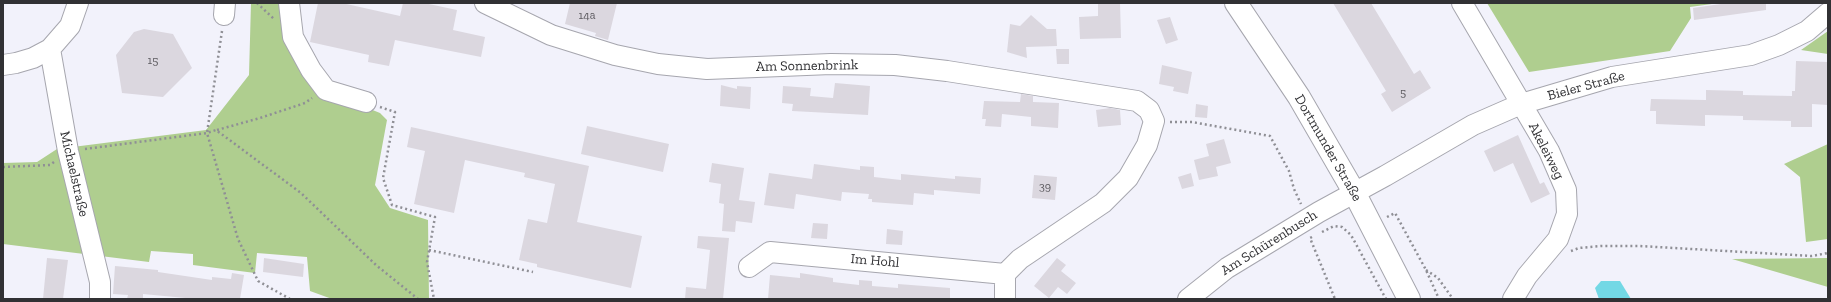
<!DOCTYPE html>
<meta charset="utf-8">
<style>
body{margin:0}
#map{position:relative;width:1831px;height:302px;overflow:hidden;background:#f2f2fb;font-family:"Zilla Slab",serif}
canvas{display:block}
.frame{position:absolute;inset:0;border:4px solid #313134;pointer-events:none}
</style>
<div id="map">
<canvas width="1831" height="302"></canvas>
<div class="frame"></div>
</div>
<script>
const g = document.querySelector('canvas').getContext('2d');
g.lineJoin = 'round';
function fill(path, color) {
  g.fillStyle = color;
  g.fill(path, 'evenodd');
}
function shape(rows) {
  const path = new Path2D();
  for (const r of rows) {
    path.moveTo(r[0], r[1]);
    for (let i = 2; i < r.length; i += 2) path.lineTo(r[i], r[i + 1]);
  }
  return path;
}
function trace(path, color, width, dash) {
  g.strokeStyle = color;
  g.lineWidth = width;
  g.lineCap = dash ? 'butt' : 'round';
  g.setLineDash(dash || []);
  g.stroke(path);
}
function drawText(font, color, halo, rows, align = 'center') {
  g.font = font + ' "Zilla Slab",serif';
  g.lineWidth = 3.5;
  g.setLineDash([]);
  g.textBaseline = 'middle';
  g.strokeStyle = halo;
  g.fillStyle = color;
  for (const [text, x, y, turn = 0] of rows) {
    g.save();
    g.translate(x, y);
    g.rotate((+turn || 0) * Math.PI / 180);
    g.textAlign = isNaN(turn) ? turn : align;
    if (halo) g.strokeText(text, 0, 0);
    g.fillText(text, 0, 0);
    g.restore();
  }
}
fill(shape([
 [251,3,285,3,318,88,380,113,387,120,375,185,390,208,428,220,429,299,332,299,310,291,307,257,257,253,255,273,193,265,193,254,151,251,149,262,3,244,3,163,37,162,57,149,206,130,249,75],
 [1487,3,1719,3,1690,7,1691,18,1670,51,1529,72],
 [1828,31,1828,54,1801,50],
 [1828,144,1828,239,1806,242,1800,177,1784,164],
 [1828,258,1828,287,1732,259]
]), '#afce8f');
fill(shape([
 [1601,281,1620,281,1631,299,1599,299,1595,288]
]), '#73d8e5');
fill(shape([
 [318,3,342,3,400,16,403,3,424,3,457,10,453,30,485,37,481,57,395,40,389,66,368,62,369,55,310,42],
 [570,3,617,3,608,40,595,36,596,33,565,24],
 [1098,3,1120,3,1121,38,1080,39,1079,17,1098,16],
 [1333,3,1371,3,1414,74,1420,70,1431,88,1392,112,1381,94,1386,91],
 [1728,3,1766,3,1766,10,1694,20,1693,8],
 [1031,15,1047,29,1056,29,1057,46,1026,47,1027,58,1007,52,1010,24,1020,26],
 [1170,17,1178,40,1166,44,1157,20],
 [144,29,173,34,192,68,163,97,122,93,116,55,134,32],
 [1056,49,1069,49,1069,64,1057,64],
 [1796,61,1828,62,1828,105,1812,104,1812,127,1791,127,1791,121,1743,120,1743,116,1705,115,1705,126,1656,124,1656,111,1650,111,1651,99,1706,100,1706,90,1743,91,1743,95,1792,96,1792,91,1795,91],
 [1162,65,1192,72,1188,94,1173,91,1174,87,1159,84],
 [835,83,870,86,868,115,792,111,793,104,782,103,783,86,811,88,810,96,833,98],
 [721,85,737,89,737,86,751,87,750,109,720,106],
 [1021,94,1033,96,1033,102,1059,103,1058,128,1031,126,1031,117,1002,114,1001,127,985,126,986,119,982,119,984,101,1020,102],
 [1196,104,1208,106,1207,118,1195,117],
 [1110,108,1120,110,1121,125,1098,127,1096,110],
 [587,126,669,144,663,172,581,154],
 [411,127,589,166,577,222,642,236,631,288,537,267,537,264,519,260,528,219,547,223,555,184,524,177,525,173,465,160,454,213,414,204,425,151,407,147],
 [1518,135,1540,184,1544,182,1550,194,1531,203,1513,163,1494,172,1484,151],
 [1224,139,1231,163,1216,167,1218,176,1199,180,1194,160,1209,156,1206,144],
 [712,163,744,168,739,200,755,202,752,223,736,221,735,232,722,231,724,204,719,203,721,184,709,182],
 [814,164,860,170,860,166,874,167,874,177,901,180,901,174,955,179,955,176,981,178,980,194,934,190,934,195,914,193,913,205,872,202,872,199,868,199,869,194,842,192,841,201,796,194,794,209,764,205,769,173,812,179],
 [1191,173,1194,186,1182,189,1178,177],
 [1034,175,1057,177,1055,200,1032,198],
 [813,223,828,224,827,239,811,238],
 [887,229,903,231,902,245,886,244],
 [698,236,729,238,723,299,685,299,686,287,706,289,710,250,697,248],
 [47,258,68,260,63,299,43,299],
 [264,258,304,264,303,277,263,272],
 [1057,258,1066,265,1061,271,1076,283,1067,294,1058,287,1049,298,1034,286],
 [115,266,158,270,158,272,212,280,212,277,231,279,232,273,244,275,240,299,196,299,143,294,143,299,127,299,128,295,113,294],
 [800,273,833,278,833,282,859,285,859,280,872,281,872,286,898,288,898,284,950,288,950,299,768,299,770,275,800,278]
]), '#dbd7df');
const minor = shape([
 [289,3,293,37,311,70,326,90,366,102],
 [485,3,551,35,615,55,658,64,707,69,831,64,895,65,947,71,1137,101,1149,110,1154,121,1147,145,1128,178,1103,203,1020,259,1005,274,1005,299],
 [1462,3,1549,151,1566,190,1567,214,1558,239,1527,276,1513,299],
 [224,15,225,3],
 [50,49,68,151,100,282,100,299],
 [3,65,16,63,33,58,50,49,70,26,78,3],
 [749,267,770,252,1005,274],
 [1188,299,1227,268,1319,212,1385,176,1473,125,1521,104,1612,77,1751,55,1779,45,1807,31,1828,13]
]);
const major = shape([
 [1236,3,1299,97,1354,192,1409,299]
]);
trace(minor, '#a6a6ae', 22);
trace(major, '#a6a6ae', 24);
trace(shape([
 [257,3,274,19],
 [222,31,207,133,216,130,301,193,376,265,418,299],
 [380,107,395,112,383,178,392,205,435,217,427,262,434,299],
 [1170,122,1192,122,1270,136,1289,171,1294,189,1301,204],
 [217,130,260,118,305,103,312,98],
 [85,149,207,133,238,239,258,281,290,299],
 [3,167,50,165,54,162],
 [1387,217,1395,213,1426,270,1439,299],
 [1322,232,1334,226,1342,227,1351,235,1386,299],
 [1312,237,1310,238,1335,299],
 [429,250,533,272],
 [1571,251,1579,248,1601,246,1640,246,1812,256,1828,253],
 [1426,270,1438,278,1453,299],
 [623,299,623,298]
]), '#8f8f95', 2.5, [2, 3]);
trace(minor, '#fff', 20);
trace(major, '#fff', 22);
drawText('12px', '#5c5a5f', null, [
 ["14a",587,16],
 ["15",153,61],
 ["5",1403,93],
 ["39",1045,187]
]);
drawText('14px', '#313134', '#fff', [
 ["Am Sonnenbrink",807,66,-1],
 ["Bieler Straße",1586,86,-15],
 ["Dortmunder Straße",1328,148,60],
 ["Akeleiweg",1546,151,63],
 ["Michaelstraße",74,174,77],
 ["Am Schürenbusch",1269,243,-32],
 ["Im Hohl",875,261,5]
]);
</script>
